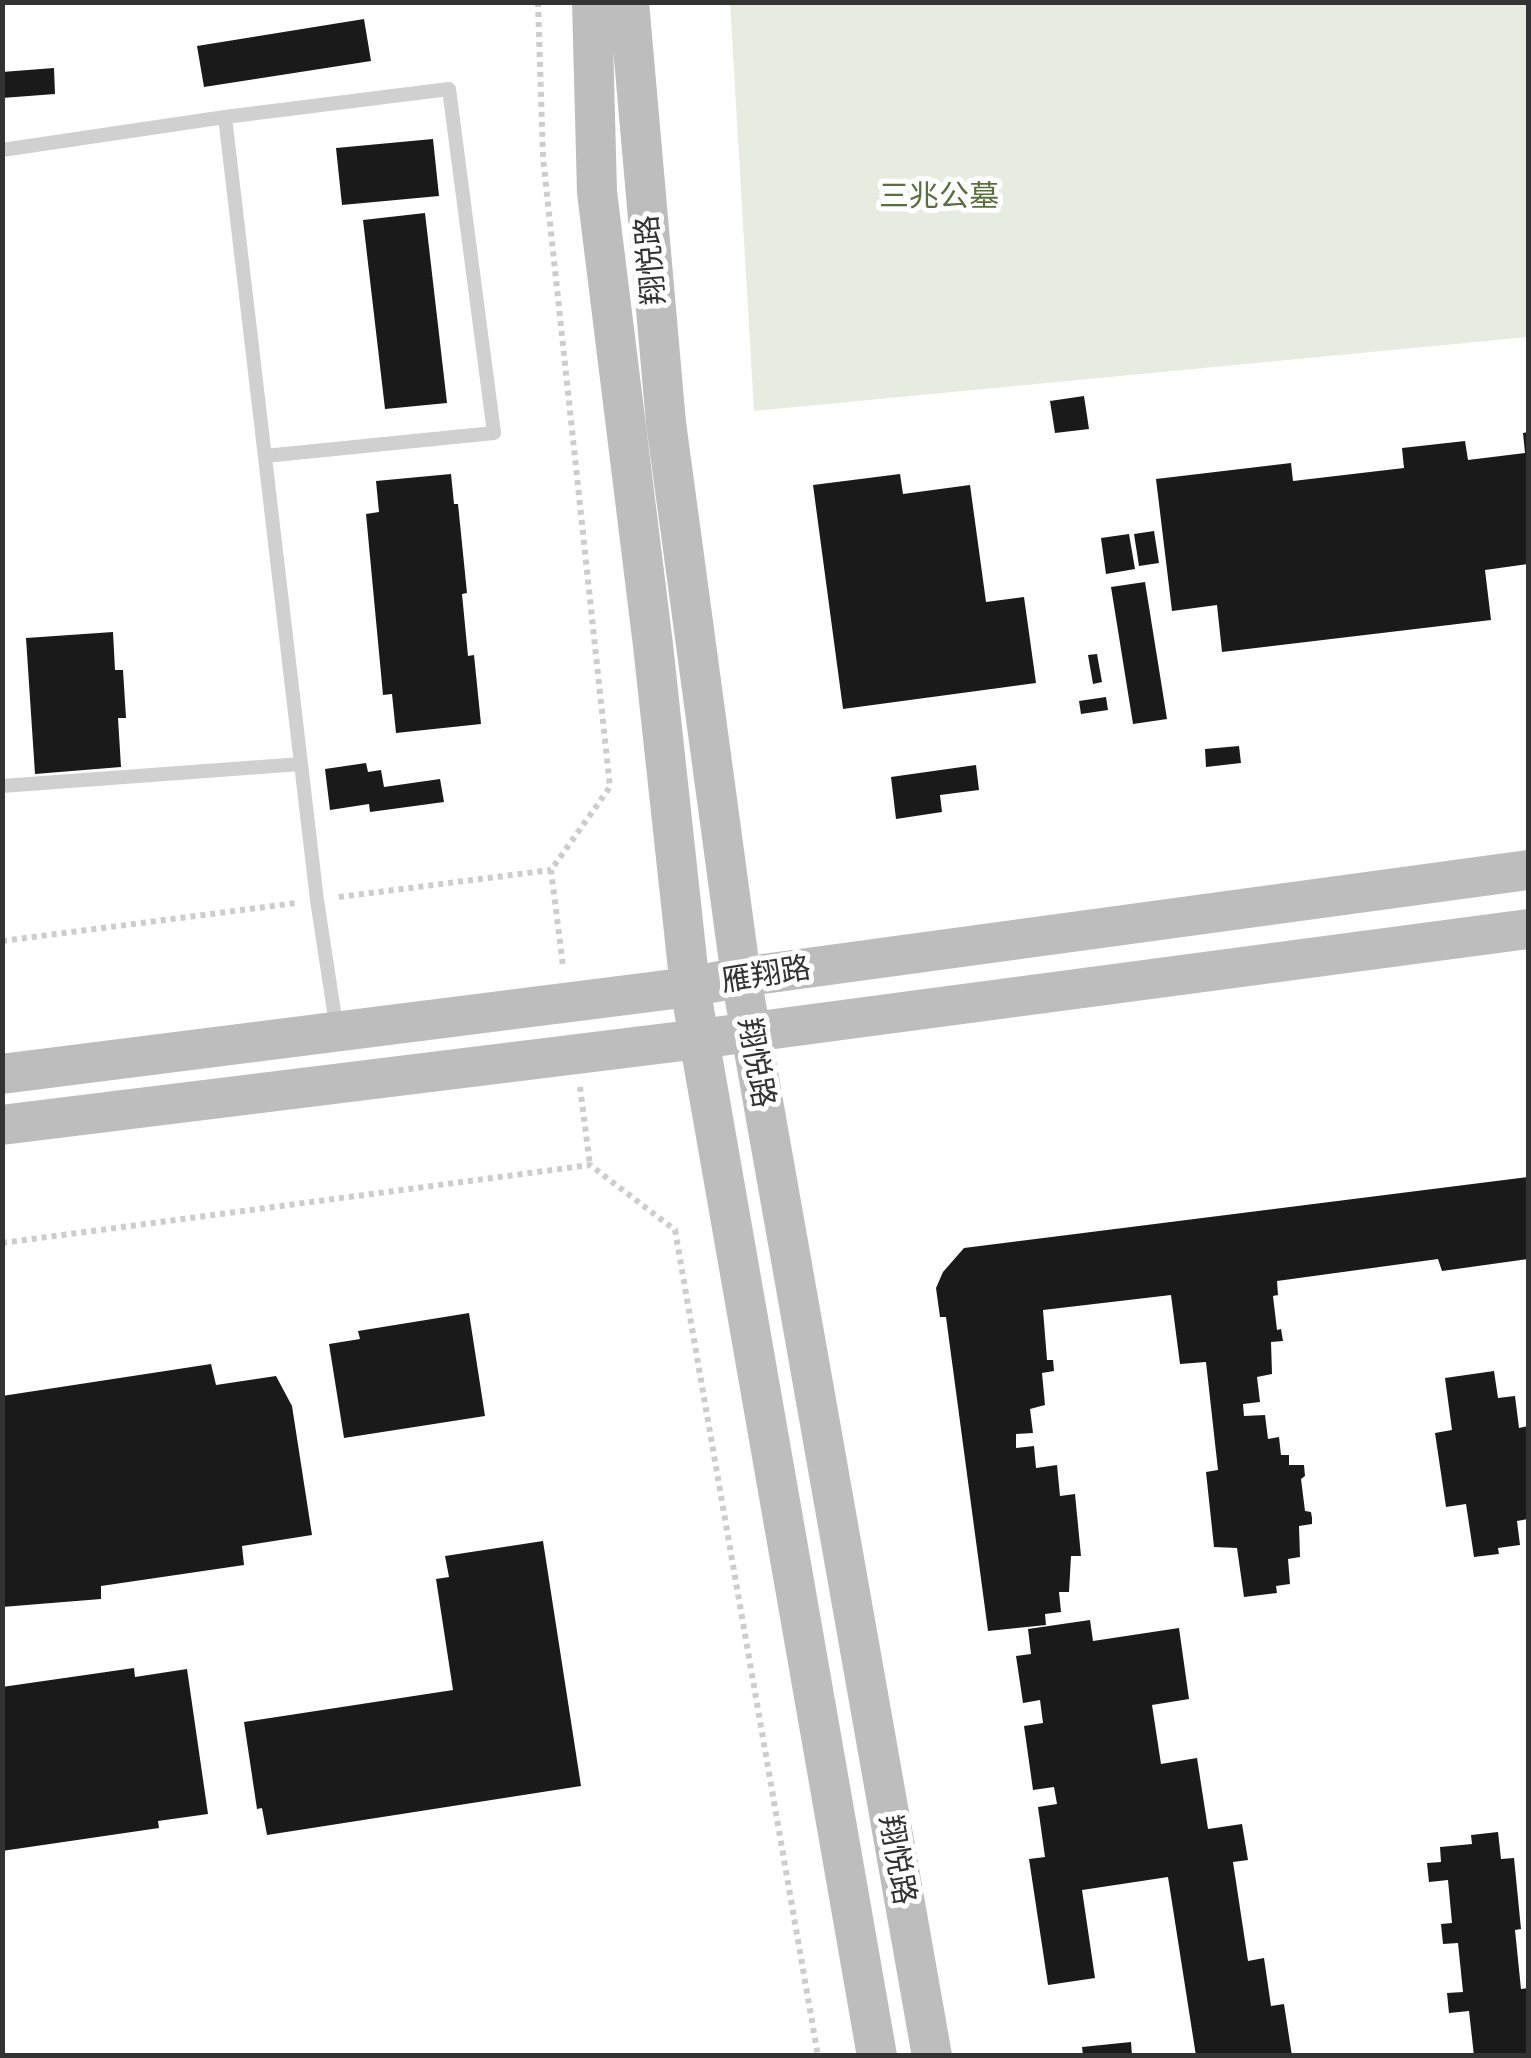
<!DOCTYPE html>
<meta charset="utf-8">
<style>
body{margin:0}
#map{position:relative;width:1531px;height:2058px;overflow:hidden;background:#fff;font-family:"Public Sans",sans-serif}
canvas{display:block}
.frame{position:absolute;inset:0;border:5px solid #333;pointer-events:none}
</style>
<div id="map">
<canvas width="1531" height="2058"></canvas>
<div class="frame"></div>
</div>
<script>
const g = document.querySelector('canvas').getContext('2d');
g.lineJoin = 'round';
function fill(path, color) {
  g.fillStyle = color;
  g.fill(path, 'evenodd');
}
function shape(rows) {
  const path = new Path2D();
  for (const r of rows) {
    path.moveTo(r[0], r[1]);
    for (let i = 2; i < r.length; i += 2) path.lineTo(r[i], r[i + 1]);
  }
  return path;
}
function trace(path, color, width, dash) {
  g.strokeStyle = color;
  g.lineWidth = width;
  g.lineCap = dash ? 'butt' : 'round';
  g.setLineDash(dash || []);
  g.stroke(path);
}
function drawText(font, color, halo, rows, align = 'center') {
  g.font = font + ' "Public Sans","Noto Sans SC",sans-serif';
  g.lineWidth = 10;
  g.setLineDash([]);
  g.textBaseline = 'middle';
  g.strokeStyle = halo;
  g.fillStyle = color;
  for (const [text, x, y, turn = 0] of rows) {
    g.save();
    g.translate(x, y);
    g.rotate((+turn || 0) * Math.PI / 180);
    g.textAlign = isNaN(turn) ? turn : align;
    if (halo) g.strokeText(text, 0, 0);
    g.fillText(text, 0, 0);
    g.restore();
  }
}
fill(shape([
 [730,3,1528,3,1528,337,754,411]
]), '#e6ecdf');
fill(shape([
 [364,19,371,61,204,87,197,46],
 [54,68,55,94,2,98,2,72],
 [433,139,439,196,342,205,336,148],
 [425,213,447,403,385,409,363,220],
 [1084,396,1089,429,1055,433,1050,401],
 [1528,432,1528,564,1485,570,1491,620,1222,652,1217,605,1172,611,1156,479,1291,463,1293,481,1404,468,1402,448,1465,441,1468,460,1525,453,1523,433],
 [451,474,454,504,458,504,467,593,462,594,468,656,474,655,481,724,396,733,392,694,383,695,366,514,379,512,376,481],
 [900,474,903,494,970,485,986,602,1024,597,1036,683,843,709,813,485],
 [1154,531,1159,563,1139,566,1134,534],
 [1129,534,1135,569,1106,574,1101,538],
 [1145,582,1167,719,1133,724,1111,587],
 [113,632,115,670,123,670,126,718,118,718,121,767,35,774,26,638],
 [1097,654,1102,682,1093,684,1088,655],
 [1106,697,1108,710,1081,714,1079,701],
 [1239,746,1241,763,1206,767,1205,749],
 [366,763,368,772,381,770,384,787,440,779,444,802,370,812,369,804,330,810,325,769],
 [976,765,979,790,940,795,942,812,896,819,891,777],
 [1528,1177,1528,1259,1442,1271,1438,1259,1277,1281,1278,1295,1273,1296,1277,1330,1281,1329,1283,1341,1271,1342,1272,1374,1257,1377,1260,1402,1243,1404,1244,1416,1265,1415,1268,1439,1279,1437,1281,1455,1289,1455,1289,1465,1304,1465,1305,1476,1301,1479,1305,1511,1311,1512,1312,1518,1312,1524,1299,1526,1300,1557,1288,1559,1290,1584,1276,1586,1277,1593,1244,1597,1237,1548,1214,1547,1206,1472,1218,1470,1206,1362,1180,1364,1171,1295,1043,1310,1047,1360,1053,1360,1054,1371,1042,1373,1045,1405,1030,1409,1033,1433,1016,1434,1016,1448,1034,1446,1036,1468,1057,1465,1060,1496,1075,1494,1081,1556,1071,1556,1069,1592,1059,1592,1061,1612,1045,1614,1046,1625,988,1631,946,1317,940,1317,936,1288,943,1272,964,1248],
 [469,1313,485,1416,344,1438,329,1344,360,1339,358,1331],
 [211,1364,216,1385,276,1376,292,1406,312,1535,242,1546,244,1565,101,1586,101,1599,2,1607,2,1396],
 [1494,1371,1498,1398,1515,1396,1519,1428,1528,1426,1528,1519,1517,1521,1520,1545,1498,1548,1499,1554,1474,1557,1466,1504,1446,1507,1435,1433,1452,1430,1445,1378],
 [543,1541,581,1786,267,1835,262,1808,257,1809,244,1722,453,1690,436,1579,449,1577,445,1556],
 [1090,1620,1093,1641,1179,1628,1189,1699,1152,1705,1161,1764,1197,1758,1208,1829,1242,1824,1248,1860,1233,1862,1248,1961,1264,1958,1271,2006,1284,2004,1292,2056,1196,2056,1168,1877,1082,1890,1095,1978,1048,1985,1029,1859,1045,1857,1038,1807,1057,1804,1054,1787,1033,1790,1024,1726,1043,1723,1040,1700,1023,1703,1016,1656,1031,1654,1028,1629],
 [134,1668,135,1677,187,1669,208,1814,158,1821,159,1828,2,1851,2,1687],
 [1498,1832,1501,1859,1514,1858,1521,1929,1515,1930,1521,1989,1528,1988,1528,2056,1474,2056,1469,2011,1449,2013,1447,1993,1463,1992,1458,1943,1443,1944,1441,1924,1452,1923,1448,1880,1429,1882,1427,1863,1441,1862,1440,1847,1472,1844,1471,1835],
 [1131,2042,1132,2056,1083,2056,1082,2047]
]), '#1a1a1a');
trace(shape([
 [538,2,543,157,610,787,551,870,563,966],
 [339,897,551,870],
 [2,941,296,903],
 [580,1087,590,1165],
 [2,1243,590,1165,675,1230,818,2056]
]), '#cdcdcd', 6, [5, 5]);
trace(shape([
 [225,117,449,89,494,433,265,456],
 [2,150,225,117,317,900,337,1031],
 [2,786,301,764]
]), '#d0d0d0', 14);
trace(shape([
 [592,2,597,192,653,645,690,987,877,2056],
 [629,2,666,423,741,977,932,2056],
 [2,1074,690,987,741,977,1528,870],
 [2,1125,699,1039,1528,929]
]), '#bdbdbd', 40);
drawText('30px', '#56703f', '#fff', [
 ["三兆公墓",939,197]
]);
drawText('30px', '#333', '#fff', [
 ["翔悦路",651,260,-95],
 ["雁翔路",766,975,-9],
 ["翔悦路",756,1063,80],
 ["翔悦路",897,1860,80]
]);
</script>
